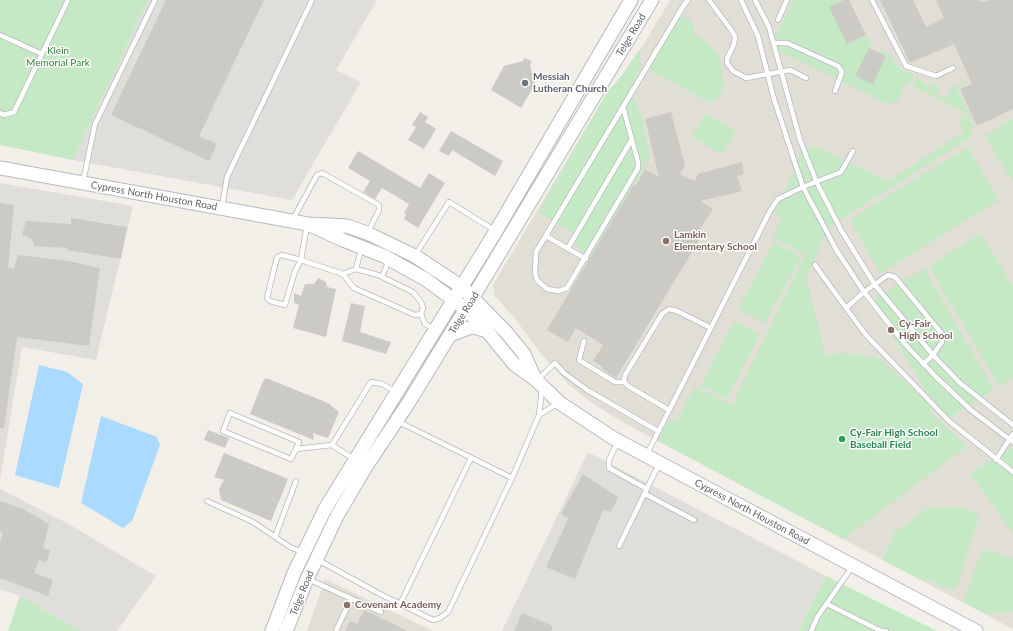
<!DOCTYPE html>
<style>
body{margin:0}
canvas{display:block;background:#f1efe8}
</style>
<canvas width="1013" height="631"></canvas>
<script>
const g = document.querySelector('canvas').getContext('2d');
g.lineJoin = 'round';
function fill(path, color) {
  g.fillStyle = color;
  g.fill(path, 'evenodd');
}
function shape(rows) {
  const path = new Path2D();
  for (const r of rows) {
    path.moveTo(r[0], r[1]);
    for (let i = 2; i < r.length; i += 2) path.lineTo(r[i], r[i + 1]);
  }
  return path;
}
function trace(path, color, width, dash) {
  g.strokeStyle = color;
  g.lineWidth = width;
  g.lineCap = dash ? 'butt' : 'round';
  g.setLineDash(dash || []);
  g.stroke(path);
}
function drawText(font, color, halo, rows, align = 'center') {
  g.font = font + ' Lato,sans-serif';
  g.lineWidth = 3;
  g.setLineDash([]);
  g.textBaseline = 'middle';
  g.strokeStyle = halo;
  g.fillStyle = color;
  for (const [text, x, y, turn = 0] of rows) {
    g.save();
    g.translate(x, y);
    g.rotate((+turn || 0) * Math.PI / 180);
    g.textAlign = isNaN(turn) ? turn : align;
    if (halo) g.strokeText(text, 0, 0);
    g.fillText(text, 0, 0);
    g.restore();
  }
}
fill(shape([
 [148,0,377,0,336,70,361,82,292,200,73,160],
 [0,183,133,206,96,360,22,347,0,480],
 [588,452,826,576,799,631,502,631],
 [0,489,67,523,156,576,117,631,81,631,20,596,0,589]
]), '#e0deda');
fill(shape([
 [670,0,1013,0,1013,629,624,423,595,405,569,385,542,355,513,316,495,296,493,285,608,91,621,77,645,42],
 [325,579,433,631,307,631]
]), '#e1ded6');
fill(shape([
 [0,0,148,0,73,160,0,145],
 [793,0,844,0,829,7,847,44,866,35,872,42,855,76,873,84,886,56,880,53,882,48,897,62,900,69,914,75,909,85,906,84,898,100,890,104,884,102,777,50,775,38],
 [678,17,688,19,693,24,694,33,720,55,723,87,719,97,709,102,652,72,648,62,651,52,660,48],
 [639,50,641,65,631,89,642,118,650,158,590,258,574,243,574,234,538,212,608,91,621,77],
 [917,76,929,88,931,85,928,81,939,87,936,95,943,97,951,92,950,89,968,81,968,83,957,89,973,123,963,111,912,86],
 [706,113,736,131,722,154,692,137],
 [962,113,974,127,970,130,972,136,828,228,806,277,825,355,842,353,879,358,933,408,930,412,967,446,843,539,658,441,670,418,677,421,695,387,732,405,805,255,773,237,782,218,774,213,796,167,800,152,810,147,816,147,888,181,964,132,960,124],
 [1013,118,1013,182,985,136],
 [968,147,999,200,881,273,849,220],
 [981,233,1013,287,1013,377,999,386,929,266],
 [774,242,801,257,765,324,738,309],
 [924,268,994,390,944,421,872,301],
 [734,321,760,335,727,399,701,386],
 [1013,447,1013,534,970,473],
 [945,507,962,508,974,512,979,517,957,586,951,590,926,579,925,582,883,560,894,533,928,508],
 [987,550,1013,559,1013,610,1010,612,986,614,963,602,981,553],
 [826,576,937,631,799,631],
 [20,596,81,631,8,631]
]), '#c5e8c5');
fill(shape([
 [39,365,67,372,83,384,59,488,15,475],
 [101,416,157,437,160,445,132,521,123,528,81,503]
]), '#aadaff');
fill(shape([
 [166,0,264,0,199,136,217,144,209,161,111,115],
 [844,0,849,0,866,35,847,44,829,7],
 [880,0,913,0,926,27,944,18,936,0,977,0,983,2,990,0,1013,0,1013,109,977,126,960,89,972,84,954,44,910,63],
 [869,48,886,56,873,84,855,76],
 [524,58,532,61,530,65,535,84,521,108,491,90,504,66,523,61],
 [420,112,428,117,425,122,436,129,424,149,408,140,416,127,412,125],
 [671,112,685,166,680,174,695,181,698,174,742,162,744,174,737,176,742,191,700,201,713,209,700,229,704,232,616,378,602,369,603,367,593,361,603,345,576,328,568,342,547,330,634,184,636,186,645,169,659,177,645,119],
 [451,131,503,161,495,176,452,150,449,156,439,151],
 [358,151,420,188,429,173,445,183,418,228,404,219,406,214,404,213,409,204,382,188,375,199,363,192,370,181,348,168],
 [0,203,14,205,8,268,14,269,18,255,68,261,100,268,89,346,17,337,4,428,0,428],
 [71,218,127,227,121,259,67,250,67,248,34,246,32,239,22,235,26,221,71,224],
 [318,278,326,282,327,287,336,289,326,337,293,328,299,305,294,303,294,293,301,296,305,284,314,284],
 [351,303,365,306,360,332,391,342,386,354,342,341],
 [266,378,328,403,339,412,328,438,313,433,314,440,250,414,263,381],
 [208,430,229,438,225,448,204,440],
 [224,453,288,479,271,521,221,500,219,489,224,480,214,477],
 [583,474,618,497,611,512,603,510,575,579,546,567,568,519,561,514],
 [0,501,23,509,49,524,43,548,50,551,46,563,39,560,34,573,53,580,48,596,0,578,0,542,3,533,0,531],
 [364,610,408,631,345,631,350,621,357,624],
 [522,613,553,626,551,631,514,631]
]), '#cccac5');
const service = shape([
 [709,0,732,31,735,37,734,44,727,59,727,63,733,71,746,78,790,70,806,78],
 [741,0,758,36,774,99,803,187,837,251,864,292,904,343,936,377,971,410,1013,442],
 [755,0,769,27,800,140,817,183,841,230,875,285,933,355,960,383,1013,425],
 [872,0,906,66,936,76,953,68],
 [778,20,787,0],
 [0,35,42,54],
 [774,43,787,43,838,66,842,72,835,91],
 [623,107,638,162,638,168,567,288,558,291,547,289,537,280,535,273,536,252,684,5,688,0],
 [0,113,4,115,14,112,68,0],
 [83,182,95,124,155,0],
 [222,207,227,177,312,0],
 [293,219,317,175,322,173,379,205,379,210,368,232],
 [307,225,301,260,295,271,285,305,270,301,267,298,277,257,282,255,301,260,343,274],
 [546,236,586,259],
 [568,248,632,139],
 [416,254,449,202,494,230],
 [815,265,846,308],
 [356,269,361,249],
 [382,277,389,260],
 [421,314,415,315,354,288,343,274,356,269,378,275,413,292,421,302,423,308,421,314,425,324,434,329],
 [584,341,579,360,615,382,624,382,628,386,669,410],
 [923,364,933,355,942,342,942,334,895,277,888,275,864,292,846,308,866,335,949,421,1013,472],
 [537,380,555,363,564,373,587,390,658,431],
 [624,382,625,375,662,314,669,309,677,311,711,328],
 [539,415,558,403],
 [397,421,512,478],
 [617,443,609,460,609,468,647,489],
 [296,449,299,442,230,413,223,431,291,459,296,449,332,445],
 [647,454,770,211,778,199,803,187,841,172,853,151],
 [355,460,332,445,371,382,382,384,396,392],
 [996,460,1013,434],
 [645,494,694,520],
 [207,501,253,522,290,547,302,552],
 [275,537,296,481],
 [619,546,659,464],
 [318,560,378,593,433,620,440,618,448,612,512,478,539,415,542,389],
 [308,579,381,612],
 [400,604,471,458],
 [827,604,881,631,886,631],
 [336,631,351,599],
 [811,631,818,616,852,567]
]);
const secondary = shape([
 [0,168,308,224,347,226,367,233,415,256,462,287,506,332,524,354,535,379],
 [308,224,343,240,384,256,425,279,466,309,487,331,514,364,536,380,560,403,613,438,976,631],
 [450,335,469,328,474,327,487,331],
 [272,631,294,573,325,509,496,231,631,0],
 [286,631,307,579,337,516,365,468,409,402,473,297,652,0]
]);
trace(service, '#b5b8bc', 6);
trace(secondary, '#b6babf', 15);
trace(service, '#fff', 4.5);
trace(secondary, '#fff', 13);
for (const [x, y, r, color] of [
 [525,83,4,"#6b7280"],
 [666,241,4,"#8d6e63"],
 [891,330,4,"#8d6e63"],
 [842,439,4,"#2e9e5b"],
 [347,605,4,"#8d6e63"]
]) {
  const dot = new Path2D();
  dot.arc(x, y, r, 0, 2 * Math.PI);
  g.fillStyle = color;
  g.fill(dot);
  trace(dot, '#fff', 1.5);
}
drawText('10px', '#5f6368', '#fff', [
 ["Telge Road",631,35,-59],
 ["Cypress North Houston Road",154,196,10],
 ["Telge Road",464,313,-58],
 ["Cypress North Houston Road",752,512,28],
 ["Telge Road",302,593,-68]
]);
drawText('10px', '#348238', '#fff', [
 ["Klein",58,51],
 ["Memorial Park",58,63]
]);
drawText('bold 10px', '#5b616d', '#fff', [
 ["Messiah",533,77],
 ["Lutheran Church",533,89]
], 'left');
drawText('bold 10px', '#785e54', '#fff', [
 ["Lamkin",674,235],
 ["Elementary School",674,247],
 ["Cy-Fair",899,324],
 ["High School",899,336],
 ["Covenant Academy",355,605]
], 'left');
drawText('bold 10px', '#27864d', '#fff', [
 ["Cy-Fair High School",850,433],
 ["Baseball Field",850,445]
], 'left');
</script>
